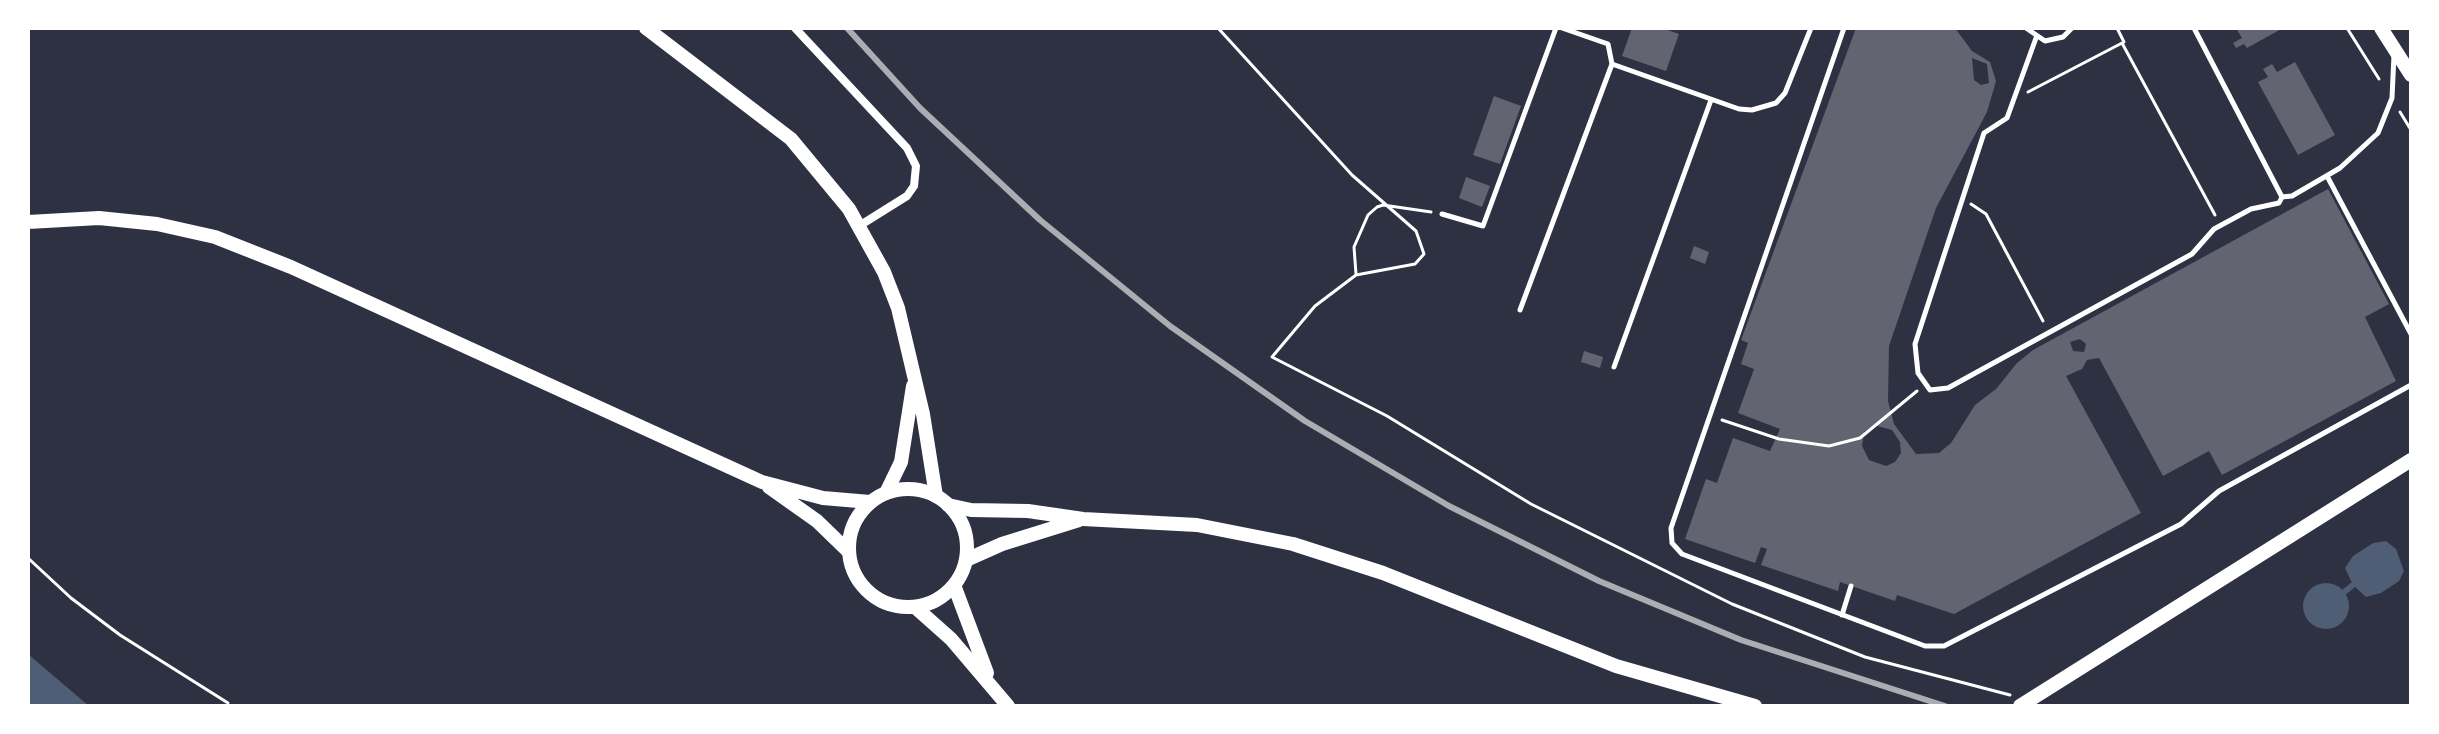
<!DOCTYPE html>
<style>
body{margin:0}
#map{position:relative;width:2439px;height:734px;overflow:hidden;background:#2d3142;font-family:Helvetica,sans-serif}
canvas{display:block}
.frame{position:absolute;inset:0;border:30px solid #fff;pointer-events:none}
</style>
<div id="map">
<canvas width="2439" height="734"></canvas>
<div class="frame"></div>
</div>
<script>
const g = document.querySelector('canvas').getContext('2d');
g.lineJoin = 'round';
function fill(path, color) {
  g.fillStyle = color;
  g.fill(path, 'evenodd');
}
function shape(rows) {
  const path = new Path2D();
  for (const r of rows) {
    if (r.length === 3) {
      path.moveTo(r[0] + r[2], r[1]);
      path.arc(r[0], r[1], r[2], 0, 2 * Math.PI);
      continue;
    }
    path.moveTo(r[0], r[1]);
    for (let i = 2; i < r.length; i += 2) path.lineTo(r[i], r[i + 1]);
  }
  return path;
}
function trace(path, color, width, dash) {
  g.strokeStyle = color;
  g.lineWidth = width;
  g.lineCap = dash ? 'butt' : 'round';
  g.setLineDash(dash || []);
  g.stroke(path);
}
fill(shape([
 [2386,541,2396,549,2404,571,2399,581,2381,593,2366,597,2353,585,2345,568,2353,556,2373,543],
 [2326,606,23],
 [28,654,89,706,28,706]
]), '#4f5d75');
trace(shape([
 [2343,593,2353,585]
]), '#4f5d75', 6);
fill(shape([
 [1632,28,1662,28,1679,34,1666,71,1622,56],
 [1856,28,1955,28,1972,51,1990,62,1996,81,1987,112,1936,208,1889,346,1888,401,1894,424,1916,454,1939,453,1951,443,1975,405,1996,389,2017,363,2033,350,2328,189,2389,304,2365,317,2396,381,2222,475,2209,451,2163,476,2099,358,2087,360,2082,369,2066,376,2141,513,1954,614,1897,595,1895,601,1840,582,1838,591,1761,565,1767,549,1761,547,1755,563,1685,539,1706,479,1717,483,1733,438,1770,451,1780,429,1738,413,1754,369,1741,364,1748,343,1741,340],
 [1972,58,1987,64,1989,83,1981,85,1974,80],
 [2080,339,2086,344,2084,352,2073,351,2070,342],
 [1874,425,1892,430,1900,442,1901,453,1895,462,1886,466,1869,460,1862,446,1864,432],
 [2236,28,2283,28,2247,48,2244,44,2236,48,2233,43,2242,38],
 [2295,62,2335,135,2298,155,2258,82,2268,77,2263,69,2272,64,2277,72],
 [1494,96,1521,106,1500,164,1473,155],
 [1466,177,1490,186,1482,207,1459,198],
 [1694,246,1709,252,1705,264,1690,258],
 [1584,351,1603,357,1600,368,1581,362]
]), '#626471');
trace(shape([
 [1218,28,1352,175,1416,231,1424,254,1415,264,1356,275,1315,306,1272,357,1387,416,1531,504,1732,604,1865,657,2010,695],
 [2347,28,2379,79],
 [2122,43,2215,215],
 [2028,92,2124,42,2117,28],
 [2400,112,2411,130],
 [1971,204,1986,214,2043,321],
 [1356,274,1354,247,1368,215,1377,207,1383,205,1431,212],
 [1722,420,1779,439,1829,446,1860,438,1917,391],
 [28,558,71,598,120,635,228,703]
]), '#fff', 3);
trace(shape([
 [1562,28,1608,44,1612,64,1739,109,1752,110,1776,103,1785,93,1811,28],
 [1844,28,1671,528,1672,543,1682,554,1925,646,1944,646,2181,524,2219,491,2411,385],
 [2026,28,2045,41,2063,37,2072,28],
 [2194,28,2282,197],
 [2036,38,2007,118,1984,133,1915,344,1918,373,1930,390,1948,388,2192,254,2214,229,2251,209,2279,203,2282,197,2292,196,2340,168,2378,133,2392,98,2394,55],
 [2327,176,2411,334],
 [1442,214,1483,226,1556,28],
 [1520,310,1612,64],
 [1614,367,1711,100],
 [1842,615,1851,586]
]), '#fff', 5);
trace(shape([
 [795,28,907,148,916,166,914,186,907,196,859,226]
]), '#fff', 8);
trace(shape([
 [646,28,791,139,849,209,884,272,898,308,923,414,936,496],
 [2381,28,2411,75],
 [886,493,901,462,913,386],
 [948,505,971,510,1028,511,1083,519,1197,525,1293,544,1383,573,1616,666,1755,706],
 [966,560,1002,544,1079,520]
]), '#fff', 14);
trace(shape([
 [28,222,99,218,157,224,215,237,291,267,762,482,823,498,870,502],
 [769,487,817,521,848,551],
 [908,548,59],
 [954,585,987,673],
 [915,607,951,639,1008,706],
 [2020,706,2411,460]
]), '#fff', 14);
trace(shape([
 [847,28,920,108,1040,220,1170,326,1305,421,1449,506,1599,581,1741,640,1945,706]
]), '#abadb3', 6);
</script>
